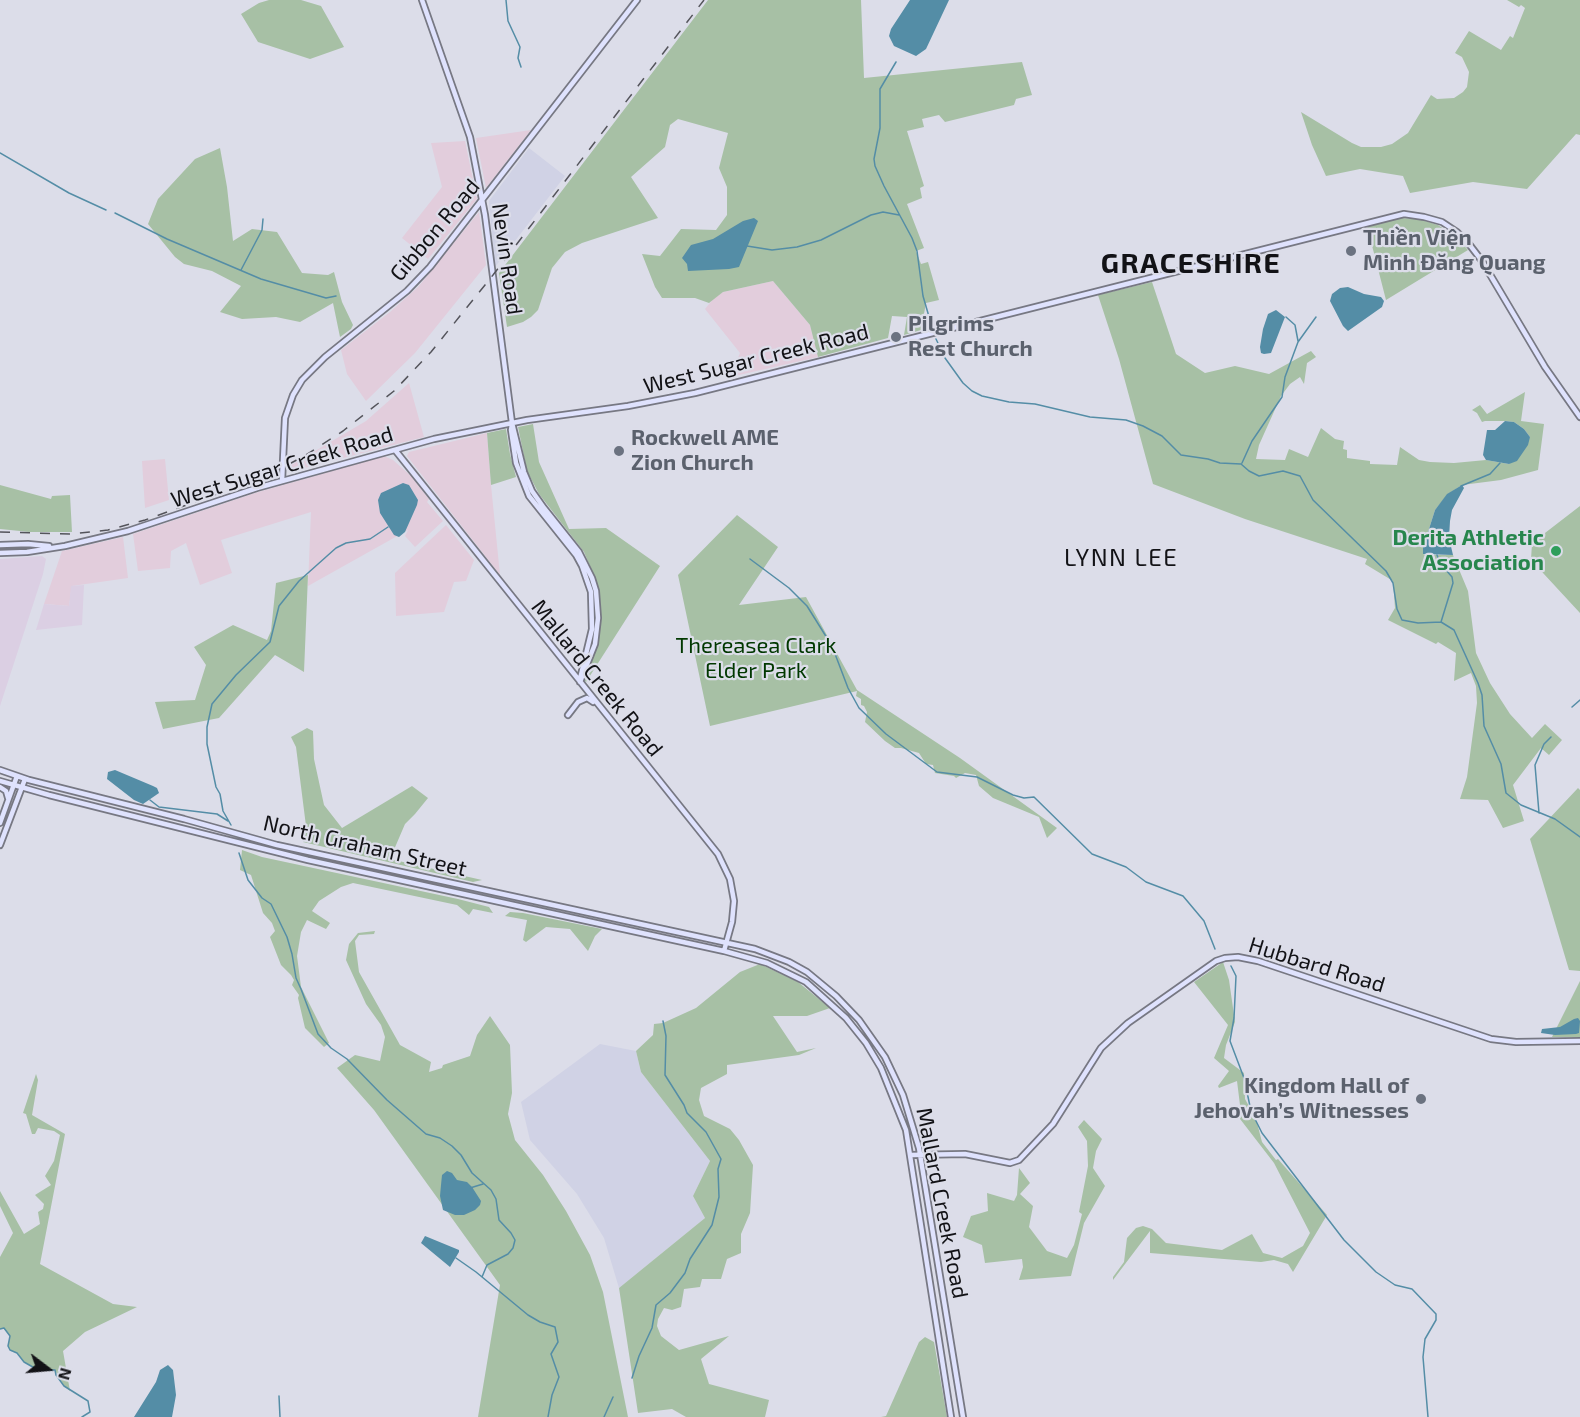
<!DOCTYPE html>
<meta charset="utf-8">
<style>
body{margin:0}
#map{position:relative;width:1580px;height:1417px;overflow:hidden;background:#dcdde9;font-family:"Exo 2",sans-serif}
canvas{display:block}
.north{position:absolute;left:18px;top:1339px;width:60px;height:60px;-webkit-text-stroke:4px #dcdde9;paint-order:stroke;rotate:106deg;font-size:16px;font-weight:700;line-height:24px;text-align:center;color:#121216}
.north::after{content:'';display:block;margin:auto;width:21px;height:27px;background:#121216;clip-path:polygon(50% 0,100% 100%,50% 72%,0 100%)}
</style>
<div id="map">
<canvas width="1580" height="1417"></canvas>
<div class="north">N</div>
</div>
<script>
const g = document.querySelector('canvas').getContext('2d');
g.lineJoin = 'round';
function fill(path, color) {
  g.fillStyle = color;
  g.fill(path, 'evenodd');
}
function shape(rows) {
  const path = new Path2D();
  for (const r of rows) {
    path.moveTo(r[0], r[1]);
    for (let i = 2; i < r.length; i += 2) path.lineTo(r[i], r[i + 1]);
  }
  return path;
}
function trace(path, color, width, dash) {
  g.strokeStyle = color;
  g.lineWidth = width;
  g.lineCap = dash ? 'butt' : 'round';
  g.setLineDash(dash || []);
  g.stroke(path);
}
function drawText(font, color, halo, rows, align = 'center') {
  g.font = font + ' "Exo 2",sans-serif';
  g.lineWidth = 4.5;
  g.setLineDash([]);
  g.textBaseline = 'middle';
  g.strokeStyle = halo;
  g.fillStyle = color;
  for (const [text, x, y, turn = 0] of rows) {
    g.save();
    g.translate(x, y);
    g.rotate((+turn || 0) * Math.PI / 180);
    g.textAlign = isNaN(turn) ? turn : align;
    if (halo) g.strokeText(text, 0, 0);
    g.fillText(text, 0, 0);
    g.restore();
  }
}
fill(shape([
 [531,130,486,188,476,138],
 [465,141,477,199,428,259,402,238,442,187,431,143],
 [479,212,486,265,415,353,366,401,347,374,341,350,390,312,418,287],
 [773,281,810,325,818,357,730,377,740,353,705,309,714,298,723,292],
 [409,383,424,437,289,472,288,467,366,421],
 [487,433,491,485,500,575,407,456,409,452],
 [384,456,393,460,410,475,429,499,427,502,443,521,415,547,405,536,408,530,308,586,311,512,221,540,232,573,200,585,186,543,171,551,170,568,138,571,133,534,255,493],
 [165,459,169,500,145,508,142,461],
 [446,525,474,560,466,581,454,582,444,612,396,616,395,573],
 [123,537,128,578,72,586,69,606,44,604,62,551]
]), '#e2cddc');
fill(shape([
 [529,148,565,176,495,267,489,201],
 [600,1044,636,1051,641,1072,710,1161,693,1196,705,1218,619,1288,604,1238,577,1194,530,1140,521,1102]
]), '#d0d2e5');
fill(shape([
 [42,556,46,559,43,574,0,706,0,559],
 [84,585,82,625,36,630,44,604,69,606,71,586]
]), '#dbcfe3');
fill(shape([
 [269,0,301,0,321,6,344,47,310,59,258,42,241,14,259,3],
 [708,0,861,0,864,78,1022,62,1032,95,1016,99,1014,105,945,122,939,115,922,119,924,127,907,131,924,186,920,188,922,198,907,204,924,248,916,251,921,264,928,262,939,300,926,303,921,330,904,335,907,317,892,316,888,338,818,357,810,325,773,281,723,292,709,303,695,298,662,298,655,287,642,254,660,256,681,229,716,230,727,215,727,187,719,168,728,133,678,119,670,125,665,147,631,177,658,218,582,243,565,252,552,268,538,310,531,317,523,322,507,327,499,273],
 [1507,0,1580,0,1580,135,1576,134,1527,189,1473,182,1410,193,1403,176,1360,169,1326,176,1312,145,1301,112,1352,143,1361,147,1381,147,1392,144,1408,133,1431,95,1437,99,1454,98,1463,92,1467,87,1469,72,1462,57,1455,53,1469,31,1501,50,1510,36,1513,38,1525,8,1521,5,1519,7],
 [220,148,227,187,233,241,252,229,277,232,302,273,328,275,334,272,342,302,353,325,351,329,340,337,333,303,300,322,276,317,242,319,220,312,241,286,212,271,184,264,175,257,148,224,158,199,195,159],
 [1402,218,1418,219,1438,225,1456,237,1468,250,1386,300,1367,226],
 [1152,282,1176,354,1205,373,1235,366,1269,374,1311,351,1316,357,1307,363,1304,384,1300,377,1290,384,1281,396,1259,445,1256,459,1285,460,1289,449,1308,457,1321,428,1335,439,1344,441,1343,449,1347,450,1347,458,1370,461,1370,464,1397,465,1400,447,1419,460,1430,462,1454,463,1486,460,1509,464,1530,437,1524,429,1514,422,1505,421,1485,421,1482,422,1477,413,1472,410,1480,405,1487,414,1525,392,1521,421,1544,424,1538,470,1501,480,1462,485,1448,494,1435,510,1423,548,1423,554,1426,555,1453,555,1468,591,1476,653,1490,683,1510,714,1532,738,1545,724,1562,740,1549,755,1541,748,1513,785,1524,821,1503,828,1488,800,1460,799,1467,777,1477,703,1476,686,1471,673,1454,681,1456,653,1438,642,1436,644,1388,620,1395,608,1393,581,1365,564,1367,559,1245,519,1153,484,1119,359,1098,295],
 [533,424,539,462,569,529,606,528,660,566,586,682,584,680,594,650,600,621,600,601,597,583,584,552,539,494,527,471,518,427],
 [506,429,510,454,516,477,491,485,487,433],
 [0,485,51,499,52,496,70,495,72,532,30,532,0,529],
 [1580,506,1580,613,1531,560,1532,543],
 [737,515,778,547,739,605,806,597,857,690,960,758,1057,828,1047,838,1039,817,993,798,979,786,976,775,965,773,956,778,954,776,935,773,933,765,926,764,919,753,901,748,895,748,885,741,865,722,867,712,864,706,861,705,861,699,856,696,857,691,710,726,678,575],
 [308,575,304,672,275,655,219,718,163,729,155,702,195,700,206,665,194,647,233,625,267,640,271,631,276,583],
 [307,728,313,731,314,759,324,805,342,828,412,786,428,798,415,814,405,824,390,859,482,880,473,882,303,842,306,826,296,747,291,737],
 [1578,788,1580,790,1580,971,1569,970,1530,839],
 [242,850,262,857,458,899,489,907,493,913,473,909,469,915,457,905,353,883,341,887,319,901,312,911,330,923,326,929,307,920,301,932,297,956,301,987,329,1043,324,1047,305,1028,298,998,299,995,292,985,294,980,291,975,281,965,270,937,275,931,272,923,263,913,251,875,240,870],
 [510,912,523,913,602,929,595,936,588,951,570,929,546,927,526,942,523,940,527,920,505,916],
 [375,931,374,934,359,935,355,941,359,972,400,1045,431,1062,429,1072,442,1068,443,1065,470,1056,477,1035,490,1016,510,1045,512,1093,508,1114,515,1140,543,1175,566,1211,590,1255,603,1292,628,1417,478,1417,500,1285,374,1110,337,1068,355,1055,380,1061,385,1037,381,1025,366,1004,346,960,349,944,358,933],
 [1223,962,1229,980,1235,1022,1226,1045,1224,1058,1244,1073,1245,1099,1256,1119,1262,1142,1276,1160,1278,1159,1327,1215,1293,1272,1288,1264,1274,1260,1261,1262,1150,1253,1150,1231,1113,1280,1113,1277,1124,1262,1127,1238,1136,1228,1143,1226,1152,1229,1166,1243,1222,1250,1252,1234,1263,1253,1282,1258,1303,1246,1310,1233,1274,1163,1237,1115,1240,1105,1237,1081,1219,1088,1218,1086,1229,1071,1214,1058,1228,1025,1194,982],
 [760,964,798,982,830,1008,807,1016,773,1016,797,1052,816,1048,799,1055,727,1065,727,1074,701,1088,699,1100,704,1116,730,1129,739,1140,753,1165,750,1213,741,1234,741,1253,727,1259,721,1279,702,1279,700,1287,684,1289,681,1307,672,1310,664,1308,658,1319,657,1326,661,1336,679,1350,729,1336,701,1359,709,1384,769,1400,765,1417,686,1417,672,1409,638,1413,619,1288,705,1218,693,1196,710,1161,641,1072,636,1051,653,1035,654,1024,663,1023,696,1008,740,972],
 [1580,981,1580,1037,1552,1037],
 [36,1074,38,1080,32,1115,65,1134,40,1264,113,1304,137,1307,85,1332,63,1351,70,1391,64,1386,55,1370,38,1370,24,1362,17,1353,10,1350,8,1346,10,1336,4,1329,0,1329,0,1257,13,1233,0,1206,0,1191,24,1234,40,1224,38,1212,43,1209,44,1204,35,1195,51,1185,45,1176,54,1161,60,1135,54,1131,38,1128,35,1134,32,1134,26,1114,23,1113],
 [1084,1120,1102,1139,1096,1151,1093,1168,1105,1186,1084,1223,1071,1276,1019,1280,1023,1267,1022,1259,985,1263,982,1245,963,1237,971,1216,988,1211,987,1193,1014,1201,1017,1195,1019,1168,1030,1183,1020,1194,1033,1206,1029,1227,1047,1251,1067,1258,1074,1245,1082,1214,1079,1212,1088,1166,1087,1141,1078,1127],
 [925,1337,934,1342,947,1417,881,1417,886,1416,919,1342]
]), '#a7c0a5');
fill(shape([
 [910,0,949,0,926,49,916,56,894,46,889,36,891,29],
 [754,218,758,221,739,267,729,269,688,271,687,264,682,258,691,245,713,239,743,221],
 [1348,287,1364,294,1381,297,1384,301,1382,307,1348,331,1343,326,1330,301,1332,294,1340,288],
 [1276,310,1285,317,1271,353,1264,354,1261,353,1260,347,1263,329,1268,314],
 [1505,421,1514,422,1524,429,1530,437,1528,445,1517,461,1509,464,1486,460,1483,455,1487,430,1495,430],
 [403,483,409,485,418,500,417,505,405,532,399,537,394,535,380,513,378,500,381,493],
 [1462,485,1464,488,1452,510,1450,521,1449,538,1453,555,1423,554,1423,548,1435,510,1447,494],
 [115,770,153,786,157,788,159,793,143,804,134,800,107,779,108,772],
 [1574,1019,1578,1018,1580,1021,1579,1033,1576,1034,1555,1035,1541,1033,1542,1029,1560,1027],
 [447,1171,452,1173,457,1180,467,1182,472,1187,481,1201,480,1205,475,1210,464,1215,455,1215,443,1210,440,1196,441,1185,442,1175],
 [425,1236,459,1250,459,1252,450,1267,421,1243],
 [168,1365,173,1370,176,1395,172,1417,134,1417,156,1382,160,1370]
]), '#548da6');
trace(shape([
 [506,0,508,21,520,47,518,58,521,67],
 [896,62,880,89,880,128,874,159,875,166,884,186,912,238,917,251,923,296,932,327],
 [0,153,69,193,106,210],
 [115,213,167,239,261,279,326,298,336,296],
 [747,246,772,250,797,247,821,240,871,215,883,212,899,215],
 [241,270,262,230,263,219],
 [1286,317,1295,325,1298,341],
 [936,339,945,358,963,383,972,391,982,396,1009,402,1035,404,1090,417,1126,420,1143,426,1162,436,1181,455,1208,459,1220,463,1241,464,1249,471,1259,476,1283,471,1300,476,1313,500,1386,571,1393,583,1397,609,1402,620,1418,623,1441,622,1454,630,1478,683,1482,695,1484,726,1501,764,1506,793,1521,805,1555,819,1580,837],
 [1242,463,1252,441,1282,397,1285,377,1298,342,1316,317],
 [1461,486,1490,474,1500,463],
 [1437,555,1440,563,1452,577,1453,583,1441,622],
 [750,559,789,588,807,606,832,646,848,688,859,708,886,734,937,772,977,777,1013,795,1024,798,1034,797,1092,854,1126,867,1146,882,1183,896,1204,921,1215,949],
 [1572,707,1580,700],
 [150,800,159,807,217,814,228,821],
 [1539,813,1535,765,1544,744,1551,737],
 [231,825,223,811,220,794,216,787,207,744,207,727,212,704,236,675,270,642,279,606,299,581,336,548,346,543,370,539,388,527],
 [239,853,248,880,262,898,271,904,287,937,292,954,296,978,301,989,318,1034,331,1048,347,1059,387,1100,426,1134,440,1138,452,1146,461,1155,472,1173,491,1190,496,1199,499,1220,511,1233,515,1240,513,1248,508,1254,487,1265,482,1277],
 [1231,966,1236,976,1234,1018,1230,1041,1244,1078,1251,1111,1262,1133,1344,1240,1376,1272,1395,1285,1412,1289,1436,1314,1436,1320,1425,1339,1423,1357,1428,1417],
 [470,1188,483,1184],
 [456,1258,476,1272,528,1315,540,1322,555,1327,558,1342,551,1354,559,1377,552,1395,548,1417],
 [0,1329,4,1328,10,1336,8,1346,10,1350,17,1353,24,1362,38,1370,55,1370,56,1375,64,1386,88,1401,90,1412,82,1417],
 [632,1378,639,1356,652,1328,656,1305,670,1293,685,1273,690,1259,712,1225,719,1197,718,1169,721,1159,706,1132,687,1113,684,1105,665,1075,666,1036,663,1021],
 [279,1396,280,1417],
 [604,1417,613,1397]
]), '#548da6', 1.5);
const secondary = shape([
 [422,0,470,137,485,215,512,423,524,472,532,491,544,508,579,552,592,578,596,591,598,618,595,644,580,682],
 [512,424,511,430,516,463,529,496,576,555,582,566,591,592,592,629,580,679],
 [395,450,718,854,730,879,734,901,732,922,724,951],
 [282,481,285,418,293,395,302,380,325,357,407,291,430,267,637,0],
 [0,545,28,544,49,546],
 [0,553,27,552,65,546,128,531,257,488,434,439,527,420,628,406,695,393,1404,214,1424,217,1442,222,1457,232,1469,244,1482,261,1545,367,1580,417],
 [568,715,578,702,587,698,593,702],
 [0,770,29,780,184,819,277,845,755,949,789,962,807,972,836,996,859,1020,885,1057,903,1095,919,1148,963,1417],
 [0,781,49,795,308,860,724,951,767,963,806,982,846,1018,866,1043,881,1068,906,1130,951,1417],
 [0,787,6,791,8,798],
 [0,823,17,776],
 [0,845,25,779],
 [911,1155,965,1154,1010,1163,1019,1160,1053,1124,1101,1048,1128,1023,1216,961,1225,958,1238,957,1258,961,1491,1039,1516,1042,1580,1041]
]);
trace(secondary, '#777883', 8);
trace(secondary, '#dfe2fd', 4.5);
trace(shape([
 [0,532,71,534,108,530,145,520,267,476,306,455,343,431,394,391,431,352,493,275,704,0]
]), '#54545b', 1.5, [10, 10]);
for (const [x, y, r, color] of [
 [1351,251,6,"#6b7280"],
 [896,337,6,"#6b7280"],
 [619,451,6,"#6b7280"],
 [1556,551,6,"#2e9e5b"],
 [1421,1099,6,"#6b7280"]
]) {
  const dot = new Path2D();
  dot.arc(x, y, r, 0, 2 * Math.PI);
  g.fillStyle = color;
  g.fill(dot);
  trace(dot, '#dcdde9', 2);
}
drawText('22px', '#121216', '#dcdde9', [
 ["Gibbon Road",435,230,-50],
 ["Nevin Road",507,259,82],
 ["West Sugar Creek Road",756,359,-14],
 ["West Sugar Creek Road",282,467,-17],
 ["Mallard Creek Road",597,678,51],
 ["North Graham Street",365,846,13],
 ["Hubbard Road",1317,965,17],
 ["Mallard Creek Road",942,1203,79]
]);
drawText('bold 22px', '#5b616d', '#dcdde9', [
 ["Thiền Viện",1363,238],
 ["Minh Đăng Quang",1363,263],
 ["Pilgrims",908,324],
 ["Rest Church",908,349],
 ["Rockwell AME",631,438],
 ["Zion Church",631,463],
 ["Kingdom Hall of",1409,1086,"right"],
 ["Jehovah’s Witnesses",1409,1111,"right"]
], 'left');
drawText('bold 22px', '#27864d', '#dcdde9', [
 ["Derita Athletic",1544,538],
 ["Association",1544,563]
], 'right');
drawText('22px', '#013800', '#dcdde9', [
 ["Thereasea Clark",756,646],
 ["Elder Park",756,671]
]);
g.letterSpacing = '1.5px';
drawText('24px', '#121216', '#dcdde9', [
 ["LYNN LEE",1121,558]
]);
g.letterSpacing = '0px';
g.letterSpacing = '1.5px';
drawText('bold 28px', '#121216', '#dcdde9', [
 ["GRACESHIRE",1191,264]
]);
g.letterSpacing = '0px';
</script>
